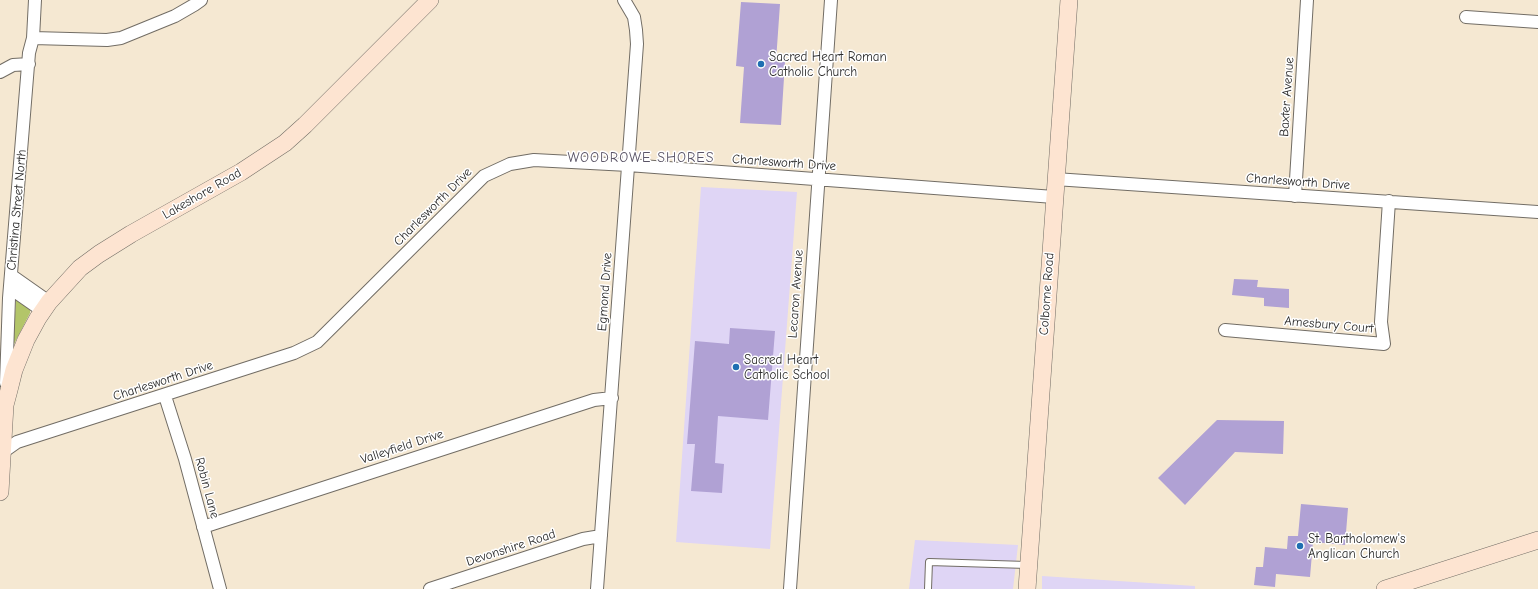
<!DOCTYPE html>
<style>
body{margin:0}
canvas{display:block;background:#f5e8d2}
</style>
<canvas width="1538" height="589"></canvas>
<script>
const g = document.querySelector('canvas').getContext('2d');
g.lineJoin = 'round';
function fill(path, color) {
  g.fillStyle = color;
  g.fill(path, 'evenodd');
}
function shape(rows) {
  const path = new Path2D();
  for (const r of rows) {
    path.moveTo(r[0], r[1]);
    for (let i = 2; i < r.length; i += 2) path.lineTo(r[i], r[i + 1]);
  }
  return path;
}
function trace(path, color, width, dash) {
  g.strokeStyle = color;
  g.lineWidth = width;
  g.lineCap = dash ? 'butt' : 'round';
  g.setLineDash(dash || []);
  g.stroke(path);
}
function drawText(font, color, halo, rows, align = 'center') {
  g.font = font + ' "Comic Neue",sans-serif';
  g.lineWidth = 3;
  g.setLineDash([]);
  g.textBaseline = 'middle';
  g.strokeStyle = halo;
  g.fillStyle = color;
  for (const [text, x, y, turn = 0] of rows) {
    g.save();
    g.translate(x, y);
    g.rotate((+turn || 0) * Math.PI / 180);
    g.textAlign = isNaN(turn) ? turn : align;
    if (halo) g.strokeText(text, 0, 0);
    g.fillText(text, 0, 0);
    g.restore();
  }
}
fill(shape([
 [701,187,797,192,770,549,676,542],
 [915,540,1018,545,1013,589,909,589],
 [1042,576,1195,586,1195,589,1042,589]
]), '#dfd5f5');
fill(shape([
 [16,299,30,309,30,313,13,346]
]), '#b3c569');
fill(shape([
 [741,2,780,4,776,61,785,62,781,125,740,123,744,67,736,66],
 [1234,279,1258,280,1257,287,1289,289,1289,308,1264,306,1264,298,1232,295],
 [730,328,775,331,768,420,718,416,715,463,724,464,722,493,691,491,695,444,687,444,695,341,729,344],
 [1217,420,1284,421,1283,454,1235,452,1185,505,1158,478],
 [1301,504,1348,508,1345,545,1313,542,1310,577,1276,574,1275,587,1254,585,1256,567,1263,567,1265,547,1287,549,1288,536,1298,536]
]), '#b0a1d4');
const lane = shape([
 [928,589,929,562,1027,565]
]);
const street = shape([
 [1466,17,1538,22],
 [33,38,107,40,121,38,175,16,194,5,201,0],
 [0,72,13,65,29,64],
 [1055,179,1538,212],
 [1295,196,1307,0],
 [12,276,49,302],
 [10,288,43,311],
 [1225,330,1384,344,1381,322,1389,201],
 [6,383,9,298,29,53,33,38,35,0],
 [165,396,185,459,220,589],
 [0,454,17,442,294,353,317,342,484,176,510,164,534,160,628,165,1054,197],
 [203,527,594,400,612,398],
 [430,589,583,539,601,536],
 [597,589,637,44,636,30,634,17,624,0],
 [790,589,831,0]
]);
const secondary = shape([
 [0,492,5,405,9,390,14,370,26,340,38,318,49,302,80,268,99,254,131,234,241,172,285,143,305,125,430,0],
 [1027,589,1069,0],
 [1385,589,1538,540]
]);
trace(lane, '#726d65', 8);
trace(street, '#726d65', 14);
trace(secondary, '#726d65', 18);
trace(lane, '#fff', 6);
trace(street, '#fff', 12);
trace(secondary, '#fde4d1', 17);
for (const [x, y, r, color] of [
 [761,64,4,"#1f6fb2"],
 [736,367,4,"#1f6fb2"],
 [1300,546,4,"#1f6fb2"]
]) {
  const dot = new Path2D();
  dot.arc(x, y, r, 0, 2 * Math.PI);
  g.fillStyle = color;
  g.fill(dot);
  trace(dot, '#fff', 1.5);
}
drawText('13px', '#2b2b2b', '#fff', [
 ["Sacred Heart Roman",769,57],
 ["Catholic Church",769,72],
 ["Sacred Heart",744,360],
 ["Catholic School",744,375],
 ["St. Bartholomew's",1308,539],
 ["Anglican Church",1308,554]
], 'left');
drawText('13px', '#2b2b2b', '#fff', [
 ["Baxter Avenue",1287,97,-86],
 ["Charlesworth Drive",784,163,4],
 ["Charlesworth Drive",1298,182,4],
 ["Lakeshore Road",202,194,-30],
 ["Charlesworth Drive",433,207,-45],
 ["Christina Street North",17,210,-85],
 ["Egmond Drive",605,292,-86],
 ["Lecaron Avenue",796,294,-86],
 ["Colborne Road",1047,294,-86],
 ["Amesbury Court",1329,325,5],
 ["Charlesworth Drive",163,381,-18],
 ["Valleyfield Drive",402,447,-18],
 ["Robin Lane",207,488,75],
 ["Devonshire Road",511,548,-18]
]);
g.letterSpacing = '1px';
drawText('14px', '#5a5466', '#fff', [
 ["WOODROWE SHORES",641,158]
]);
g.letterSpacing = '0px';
</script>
